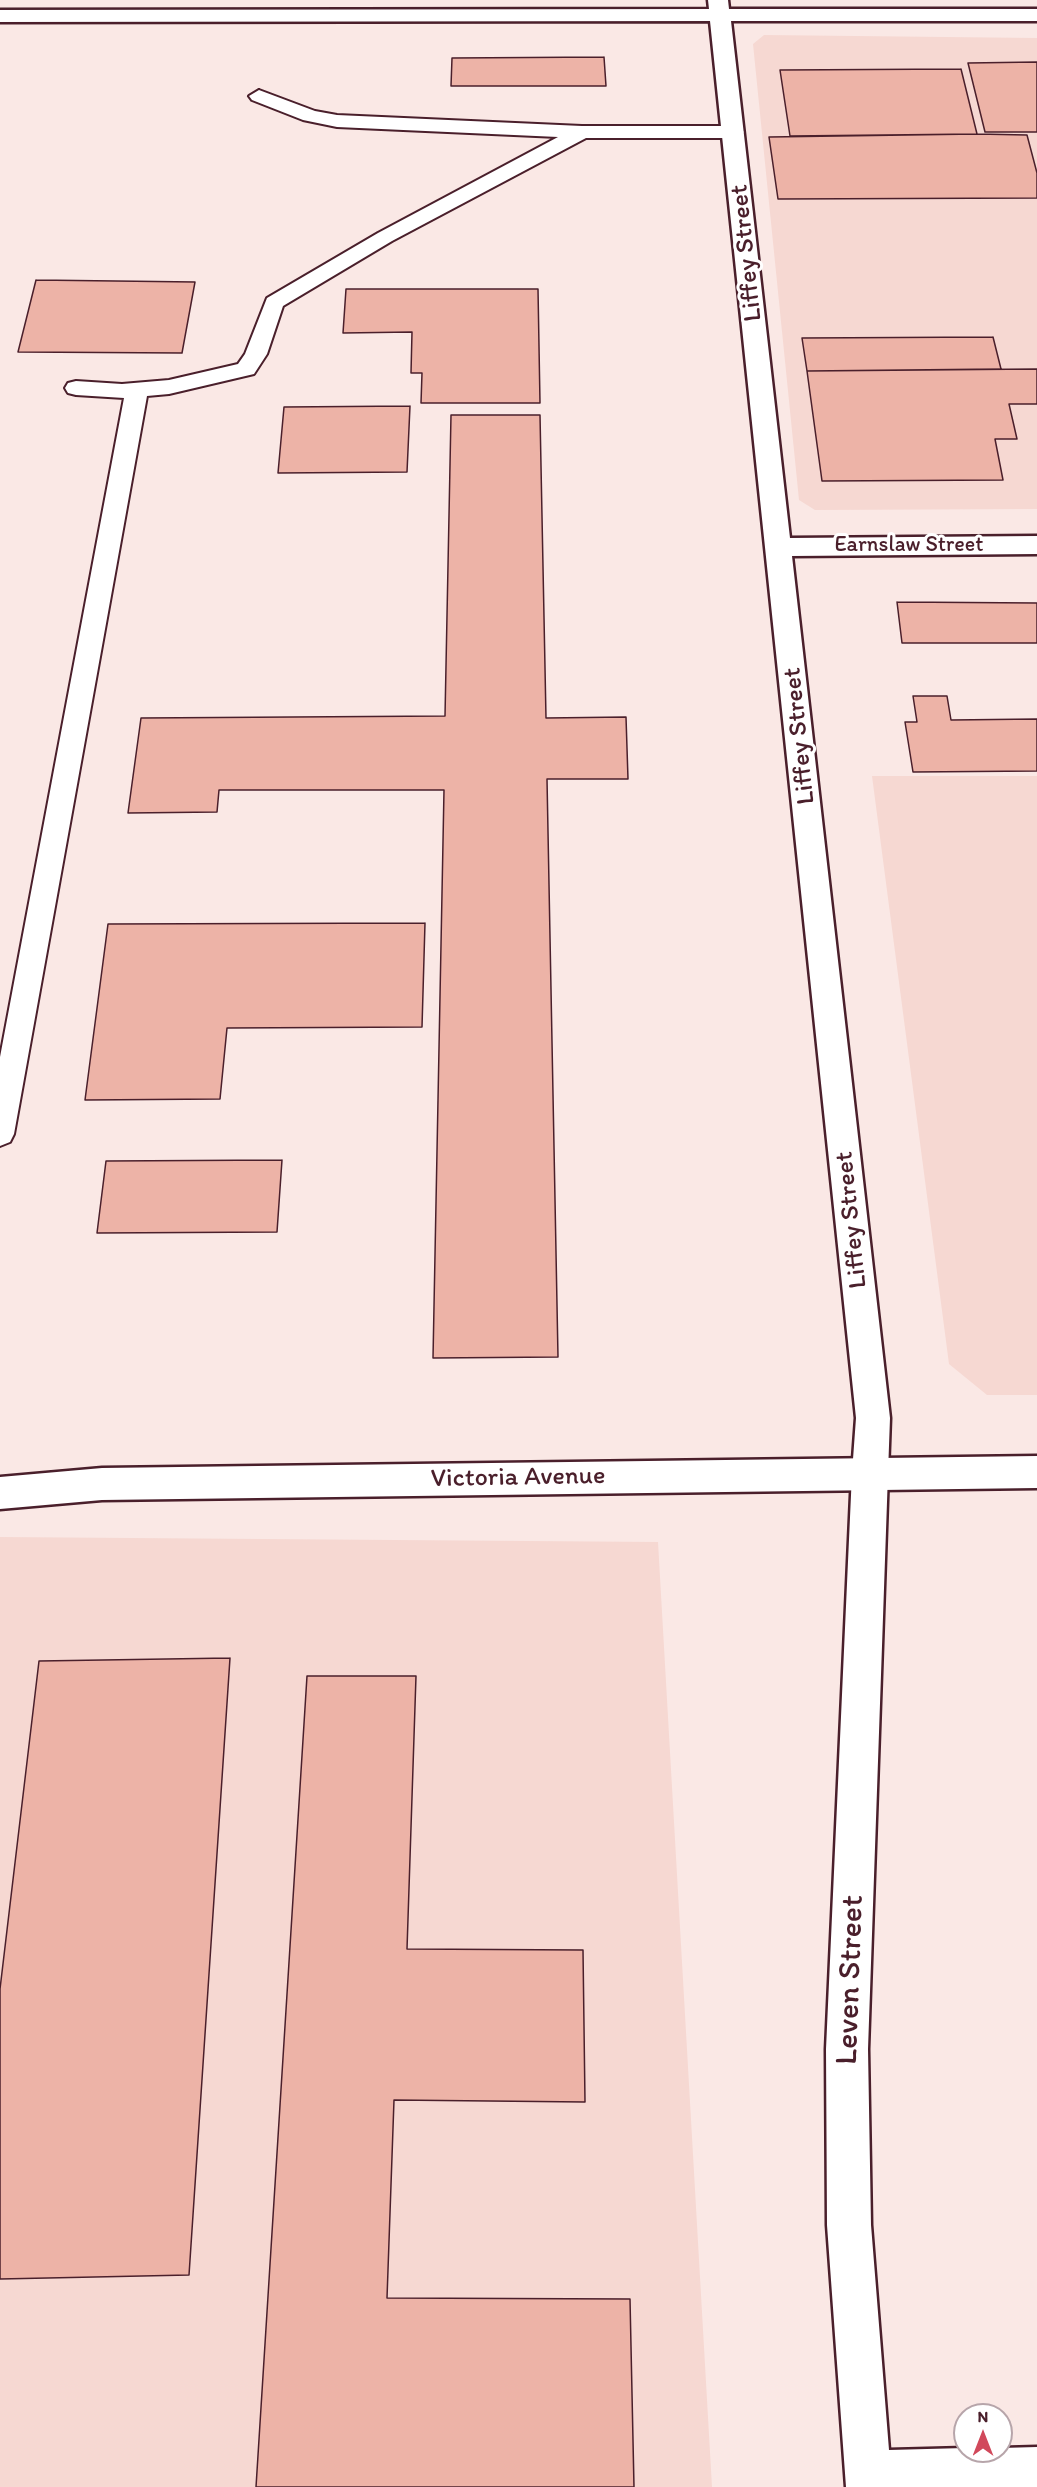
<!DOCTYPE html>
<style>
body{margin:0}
#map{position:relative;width:1037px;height:2487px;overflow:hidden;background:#fae8e5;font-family:Itim,sans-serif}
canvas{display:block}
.north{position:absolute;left:953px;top:2403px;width:60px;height:60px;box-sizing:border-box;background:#fff;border:2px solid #b7a5aa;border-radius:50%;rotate:0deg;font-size:16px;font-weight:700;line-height:24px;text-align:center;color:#4a1f2b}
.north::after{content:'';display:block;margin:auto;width:21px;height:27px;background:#d1495b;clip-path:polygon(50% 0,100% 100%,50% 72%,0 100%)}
</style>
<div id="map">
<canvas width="1037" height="2487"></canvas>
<div class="north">N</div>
</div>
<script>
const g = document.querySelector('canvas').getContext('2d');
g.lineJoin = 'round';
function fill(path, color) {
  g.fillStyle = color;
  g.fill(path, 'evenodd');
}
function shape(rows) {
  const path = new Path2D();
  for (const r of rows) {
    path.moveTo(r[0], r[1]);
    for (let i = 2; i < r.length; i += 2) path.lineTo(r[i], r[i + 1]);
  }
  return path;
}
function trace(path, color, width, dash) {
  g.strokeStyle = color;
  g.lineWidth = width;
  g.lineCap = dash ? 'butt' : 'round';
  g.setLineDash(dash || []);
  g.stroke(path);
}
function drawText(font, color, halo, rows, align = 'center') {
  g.font = font + ' Itim,sans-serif';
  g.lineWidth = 6;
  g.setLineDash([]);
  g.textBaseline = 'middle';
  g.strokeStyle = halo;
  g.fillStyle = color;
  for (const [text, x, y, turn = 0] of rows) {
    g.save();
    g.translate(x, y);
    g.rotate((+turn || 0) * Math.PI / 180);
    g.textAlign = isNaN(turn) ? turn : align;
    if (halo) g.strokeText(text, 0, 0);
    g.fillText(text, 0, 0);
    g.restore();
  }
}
fill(shape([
 [764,35,1037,38,1037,509,815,510,799,500,753,44],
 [872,776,1037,776,1037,1395,987,1395,949,1364],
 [0,1537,658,1542,712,2487,0,2487]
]), '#f6d8d2');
const building = shape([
 [604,57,606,86,451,86,452,58,604,57],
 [1037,62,1037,132,985,132,968,63,1037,62],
 [961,69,977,134,790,136,780,70,961,69],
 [977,134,1027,135,1037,173,1037,198,778,199,769,137,977,134],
 [36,280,195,282,182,353,18,352,36,280],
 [346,289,538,289,540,403,421,403,422,373,411,373,412,332,343,333,346,289],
 [993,337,1001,369,807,371,802,338,993,337],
 [1037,369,1037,404,1009,404,1017,439,995,439,1003,480,822,481,807,371,1037,369],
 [410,406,407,472,278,473,284,407,410,406],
 [451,415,540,415,546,718,626,717,628,779,547,779,558,1357,433,1358,444,790,219,790,217,812,128,813,141,718,445,716,451,415],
 [897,602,1037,603,1037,643,902,643,897,602],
 [913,696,947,696,951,720,1037,719,1037,771,913,772,905,722,917,722,913,696],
 [425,923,422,1027,227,1028,220,1099,85,1100,108,924,425,923],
 [282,1160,277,1232,97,1233,106,1161,282,1160],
 [230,1658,189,2275,0,2279,0,1989,39,1661,230,1658],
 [307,1676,416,1676,407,1949,583,1950,585,2102,394,2100,387,2298,630,2299,634,2487,256,2487,307,1676]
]);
fill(building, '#edb3a7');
trace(building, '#4a1f2b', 1.5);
const service = shape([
 [259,90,315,111,337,115,582,126,734,126,744,132,734,138,586,138,392,241,283,306,267,354,254,374,169,394,147,396,14,1134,10,1142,0,1146,0,1057,124,398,76,395,68,393,65,388,68,383,76,381,122,384,169,380,238,364,245,354,267,298,378,233,558,137,337,127,303,120,252,100,249,96,259,90]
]);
const minor = shape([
 [708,0,728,0,729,9,1037,9,1037,21,731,21,790,538,1037,536,1037,554,792,556,890,1418,888,1473,883,1484,870,1489,857,1484,852,1473,856,1418,710,21,0,22,0,10,709,9,708,0]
]);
const tertiary = shape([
 [870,1457,883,1462,888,1473,868,2049,871,2225,889,2450,965,2448,965,2451,1001,2451,1001,2448,1037,2447,1037,2487,846,2487,827,2225,826,2049,852,1473,857,1462,870,1457]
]);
const secondary = shape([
 [1037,1456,1037,1488,102,1500,0,1509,0,1477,102,1468,1037,1456]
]);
trace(service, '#4a1f2b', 4);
trace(minor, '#4a1f2b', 5);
trace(tertiary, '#4a1f2b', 5);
trace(secondary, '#4a1f2b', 5);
fill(service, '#fff');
fill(minor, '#fff');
fill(tertiary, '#fff');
fill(secondary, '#fff');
drawText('22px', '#4a1f2b', '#fff', [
 ["Earnslaw Street",909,545]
]);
drawText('26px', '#4a1f2b', '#fff', [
 ["Liffey Street",747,253,-96],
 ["Liffey Street",800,736,-96],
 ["Liffey Street",852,1220,-96],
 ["Victoria Avenue",518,1478,-1]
]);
drawText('32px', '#4a1f2b', '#fff', [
 ["Leven Street",851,1980,-88]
]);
</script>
